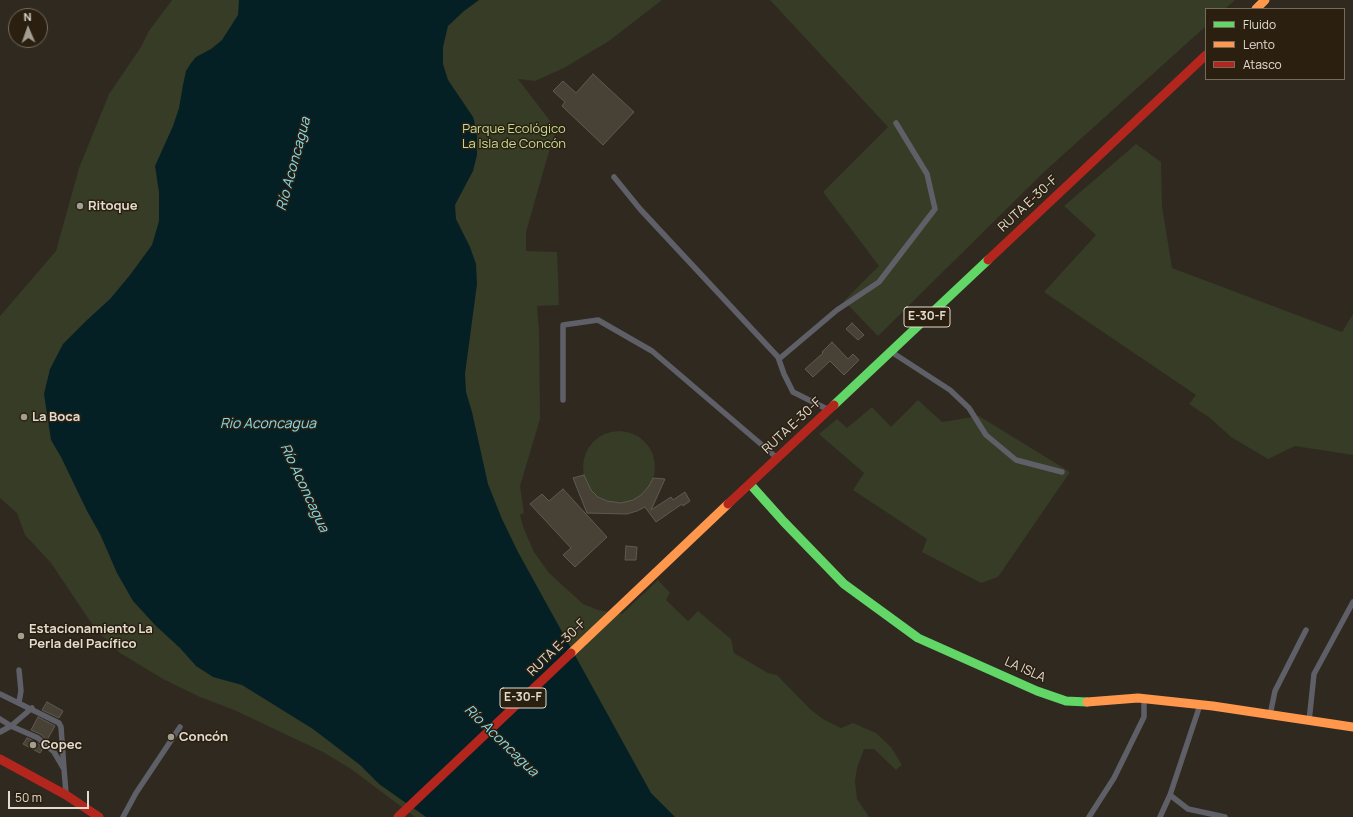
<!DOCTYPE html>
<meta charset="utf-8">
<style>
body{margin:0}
#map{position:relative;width:1353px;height:817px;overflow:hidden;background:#2f2920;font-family:Manrope,sans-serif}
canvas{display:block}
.legend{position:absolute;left:1205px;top:8px;width:140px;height:72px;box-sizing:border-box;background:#2b2010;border:1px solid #746b5d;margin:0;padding:5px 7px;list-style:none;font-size:12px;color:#e2dbd0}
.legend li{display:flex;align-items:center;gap:8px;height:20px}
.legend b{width:20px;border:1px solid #746b5d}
.north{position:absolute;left:8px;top:8px;width:40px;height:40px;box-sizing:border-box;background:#2b2010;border:1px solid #746b5d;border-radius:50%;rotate:358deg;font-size:11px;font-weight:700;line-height:16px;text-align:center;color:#e2dbd0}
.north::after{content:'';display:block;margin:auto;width:14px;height:18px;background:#a39d92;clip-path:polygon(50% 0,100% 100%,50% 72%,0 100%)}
.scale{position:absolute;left:8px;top:791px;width:81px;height:18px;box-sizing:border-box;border:2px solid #e2dbd0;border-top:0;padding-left:5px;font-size:12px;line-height:14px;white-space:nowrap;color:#e2dbd0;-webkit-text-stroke:3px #2b2010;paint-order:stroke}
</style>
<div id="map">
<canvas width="1353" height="817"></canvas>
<ul class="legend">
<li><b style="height:5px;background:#63d668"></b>Fluido</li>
<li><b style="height:5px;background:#ff974d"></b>Lento</li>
<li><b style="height:5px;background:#b3261e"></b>Atasco</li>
</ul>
<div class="north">N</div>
<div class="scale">50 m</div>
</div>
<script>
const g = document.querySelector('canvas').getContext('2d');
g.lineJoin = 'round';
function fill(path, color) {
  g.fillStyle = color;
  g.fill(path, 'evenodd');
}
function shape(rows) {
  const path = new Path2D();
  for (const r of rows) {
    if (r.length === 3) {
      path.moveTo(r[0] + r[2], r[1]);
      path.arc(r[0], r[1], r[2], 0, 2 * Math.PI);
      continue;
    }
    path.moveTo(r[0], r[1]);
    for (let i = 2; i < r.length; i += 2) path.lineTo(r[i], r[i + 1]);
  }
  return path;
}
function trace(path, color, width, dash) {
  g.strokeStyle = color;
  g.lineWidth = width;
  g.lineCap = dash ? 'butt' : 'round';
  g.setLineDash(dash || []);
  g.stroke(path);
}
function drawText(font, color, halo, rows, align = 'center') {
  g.font = font + ' Manrope,sans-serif';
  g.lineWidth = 3;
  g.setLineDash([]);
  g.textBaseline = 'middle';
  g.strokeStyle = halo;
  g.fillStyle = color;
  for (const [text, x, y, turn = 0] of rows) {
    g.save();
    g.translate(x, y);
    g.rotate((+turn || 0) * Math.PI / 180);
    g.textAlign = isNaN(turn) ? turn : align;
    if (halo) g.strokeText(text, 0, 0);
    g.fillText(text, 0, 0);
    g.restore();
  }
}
fill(shape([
 [172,0,662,0,609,41,564,68,535,81,518,79,557,130,552,141,526,232,526,251,557,252,559,305,537,306,539,331,540,419,520,486,524,513,520,515,524,529,534,552,549,573,583,604,598,610,622,614,658,580,670,593,666,600,688,621,698,611,731,639,734,653,768,673,777,675,811,710,823,719,841,728,853,723,876,733,891,747,902,765,896,770,874,749,864,749,857,768,855,781,857,799,869,817,415,817,351,769,323,752,234,710,200,697,163,679,120,653,96,630,51,563,25,535,17,513,0,498,0,316,56,251,79,168,109,94,141,47,149,31],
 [770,0,1235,0,1225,9,1206,9,1206,26,1044,172,878,336,844,301,879,266,823,192,888,127],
 [1136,144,1161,162,1162,206,1172,268,1342,332,1353,314,1353,455,1295,446,1268,459,1231,437,1210,418,1189,404,1196,395,1044,292,1096,235,1064,206],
 [918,400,942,422,979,416,1070,472,998,577,981,583,922,552,927,539,853,490,864,473,819,434,837,419,847,428,872,407,891,427],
 [619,467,36]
]), '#363c25');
fill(shape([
 [239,0,479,0,464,11,448,26,443,47,443,64,448,80,473,117,477,132,477,155,473,171,455,205,456,219,470,247,476,264,477,284,465,374,466,392,472,412,488,484,502,519,518,552,651,793,675,817,426,817,379,784,360,765,313,729,242,685,213,677,196,666,180,648,156,626,133,601,117,573,100,534,87,511,61,457,51,440,44,394,50,369,63,344,87,320,110,299,130,275,152,245,159,221,159,192,155,166,173,126,179,108,183,85,186,71,191,63,196,57,211,49,222,40,238,15]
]), '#052025');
const building = shape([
 [593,74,634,112,603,145,562,106,565,102,553,91,563,81,576,93,593,74],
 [852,323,864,335,858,340,846,329,852,323],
 [832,342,848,359,853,354,859,360,844,375,830,361,813,377,805,369,823,353,822,352,832,342],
 [584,475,591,490,598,497,607,501,621,503,633,500,641,495,649,486,653,478,665,479,651,510,671,497,673,500,685,492,690,501,683,506,682,504,656,522,645,507,637,511,627,514,587,513,573,478,584,475],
 [563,489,607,537,575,567,563,555,571,548,530,504,542,494,549,501,563,489],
 [626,546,637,547,636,560,625,560,626,546],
 [47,702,63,711,59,718,42,710,47,702],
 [38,717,55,726,47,740,40,734,31,730,38,717],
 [27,738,36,742,43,748,40,753,23,744,27,738]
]);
fill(building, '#484135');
trace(building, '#5f5a52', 1);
trace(shape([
 [614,177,640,209,778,357,784,374,793,392,827,409],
 [893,353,950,390,969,408,986,435,1016,460,1062,472],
 [779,359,837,310,879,282,935,209,927,174,896,123],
 [563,400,563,325,598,320,652,351,776,457],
 [0,694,59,723,61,727,64,769],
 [19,702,21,691,19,670],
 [1200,705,1170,795,1188,809,1225,817],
 [1270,715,1275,691,1306,630],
 [0,719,11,726,32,708],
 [1309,721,1314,674,1353,602],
 [0,732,11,726,38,738,54,752,64,769,66,793],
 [123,817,136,793,180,727],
 [1089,817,1114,778,1144,717,1144,699],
 [1160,817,1170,795]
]), '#5f5f68', 5.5);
trace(shape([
 [834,405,988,260],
 [750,484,784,522,844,584,918,638,1037,691,1066,701,1087,702]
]), '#63d668', 9);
trace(shape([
 [1256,9,1265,0],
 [571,653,728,504],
 [1087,702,1138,698,1213,706,1353,727]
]), '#ff974d', 9);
trace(shape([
 [988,260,1206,55],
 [728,504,834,405],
 [0,759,66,795,99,817],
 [398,817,571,653]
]), '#b3261e', 9);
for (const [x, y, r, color] of [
 [80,206,4,"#a39d92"],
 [24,417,4,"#a39d92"],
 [21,636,4,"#a39d92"],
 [171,737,4,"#a39d92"],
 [33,745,4,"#a39d92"]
]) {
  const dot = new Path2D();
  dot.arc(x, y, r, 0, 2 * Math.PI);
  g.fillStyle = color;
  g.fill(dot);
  trace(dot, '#2b2010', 1.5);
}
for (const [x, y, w] of [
 [927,317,46],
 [523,698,46]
]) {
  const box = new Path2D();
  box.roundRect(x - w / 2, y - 10, w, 20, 3);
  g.fillStyle = '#2b2010';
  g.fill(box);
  trace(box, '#e2dbd0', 1);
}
drawText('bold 12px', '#e2dbd0', null, [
 ["E-30-F",927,317],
 ["E-30-F",523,698]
]);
drawText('13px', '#c6dd9a', '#2b2010', [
 ["Parque Ecológico",514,129],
 ["La Isla de Concón",514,144]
]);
drawText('13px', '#e2dbd0', '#2b2010', [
 ["RUTA E-30-F",1028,204,-43],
 ["RUTA E-30-F",792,426,-43],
 ["RUTA E-30-F",557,648,-44],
 ["LA ISLA",1025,670,24]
]);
drawText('bold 13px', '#e2dbd0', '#2b2010', [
 ["Ritoque",88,206],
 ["La Boca",32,417],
 ["Estacionamiento La",29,629],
 ["Perla del Pacífico",29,644],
 ["Concón",179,737],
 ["Copec",41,745]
], 'left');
drawText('italic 14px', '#82def1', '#2b2010', [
 ["Río Aconcagua",294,164,-75],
 ["Rio Aconcagua",268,424],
 ["Río Aconcagua",304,488,65],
 ["Río Aconcagua",501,741,44]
]);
</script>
